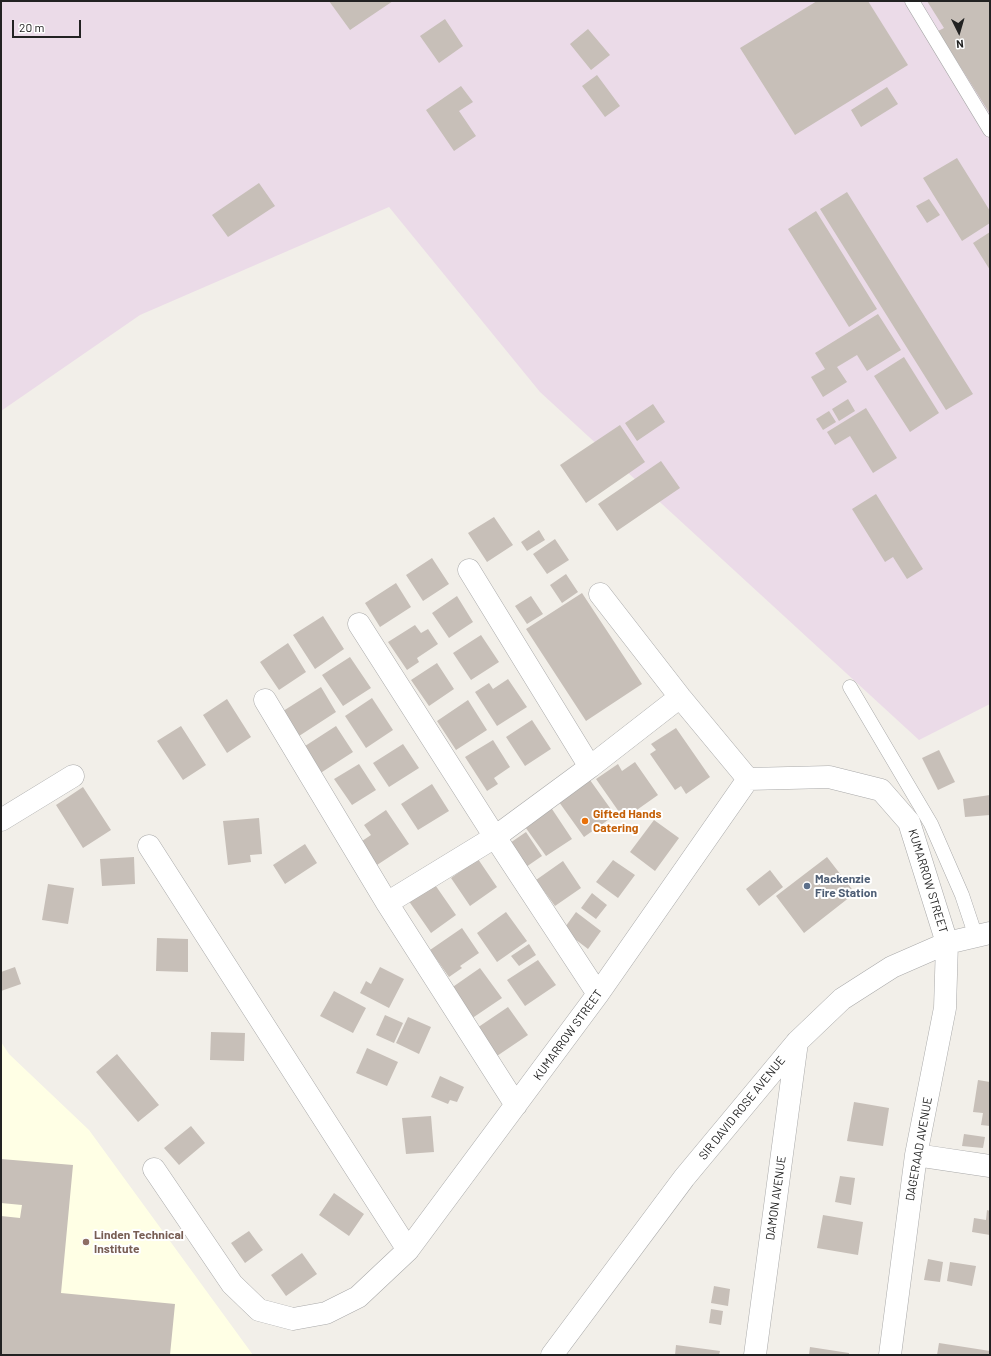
<!DOCTYPE html>
<style>
body{margin:0}
#map{position:relative;width:991px;height:1356px;overflow:hidden;background:#f2efe9;font-family:Barlow,sans-serif}
canvas{display:block}
.frame{position:absolute;inset:0;border:2px solid #222;pointer-events:none}
.north{position:absolute;left:939px;top:12px;width:40px;height:40px;-webkit-text-stroke:3px #fff;paint-order:stroke;rotate:175deg;font-size:11px;font-weight:700;line-height:16px;text-align:center;color:#222}
.north::after{content:'';display:block;margin:auto;width:14px;height:18px;background:#222;clip-path:polygon(50% 0,100% 100%,50% 72%,0 100%)}
.scale{position:absolute;left:12px;top:20px;width:69px;height:18px;box-sizing:border-box;border:2px solid #222;border-top:0;padding-left:5px;font-size:12px;line-height:14px;white-space:nowrap;color:#222;-webkit-text-stroke:3px #fff;paint-order:stroke}
</style>
<div id="map">
<canvas width="991" height="1356"></canvas>
<div class="frame"></div>
<div class="north">N</div>
<div class="scale">20 m</div>
</div>
<script>
const g = document.querySelector('canvas').getContext('2d');
g.lineJoin = 'round';
function fill(path, color) {
  g.fillStyle = color;
  g.fill(path, 'evenodd');
}
function shape(rows) {
  const path = new Path2D();
  for (const r of rows) {
    path.moveTo(r[0], r[1]);
    for (let i = 2; i < r.length; i += 2) path.lineTo(r[i], r[i + 1]);
  }
  return path;
}
function trace(path, color, width, dash) {
  g.strokeStyle = color;
  g.lineWidth = width;
  g.lineCap = dash ? 'butt' : 'round';
  g.setLineDash(dash || []);
  g.stroke(path);
}
function drawText(font, color, halo, rows, align = 'center') {
  g.font = font + ' Barlow,sans-serif';
  g.lineWidth = 4;
  g.setLineDash([]);
  g.textBaseline = 'middle';
  g.strokeStyle = halo;
  g.fillStyle = color;
  for (const [text, x, y, turn = 0] of rows) {
    g.save();
    g.translate(x, y);
    g.rotate((+turn || 0) * Math.PI / 180);
    g.textAlign = isNaN(turn) ? turn : align;
    if (halo) g.strokeText(text, 0, 0);
    g.fillText(text, 0, 0);
    g.restore();
  }
}
fill(shape([
 [1,1,990,1,990,704,919,740,540,392,389,207,140,315,1,411]
]), '#ebdbe8');
fill(shape([
 [1,1042,9,1054,89,1130,253,1355,1,1355]
]), '#ffffe5');
fill(shape([
 [329,1,393,1,350,30],
 [817,1,868,1,908,65,795,135,740,48],
 [927,1,990,1,990,114,938,31,944,28],
 [445,19,463,46,439,63,420,36],
 [588,29,610,55,591,70,570,44],
 [597,75,620,106,605,117,582,86],
 [461,86,473,102,459,111,476,136,454,151,426,110],
 [887,87,898,104,861,127,851,110],
 [957,158,990,211,990,223,962,241,923,178],
 [259,183,275,206,228,237,212,215],
 [847,192,973,394,946,410,820,209],
 [929,199,940,215,927,223,916,206],
 [816,211,877,309,849,327,788,229],
 [990,232,990,270,973,243],
 [878,314,901,350,867,371,857,355,837,367,847,382,823,397,811,377,825,369,815,353],
 [904,357,939,413,910,432,874,376],
 [848,399,855,411,839,421,832,409],
 [653,404,665,422,637,441,625,423],
 [866,408,897,458,873,473,850,436,835,445,827,432],
 [829,411,836,422,823,430,816,419],
 [620,425,645,462,586,503,560,465],
 [661,461,680,488,617,531,598,504],
 [876,494,923,569,907,579,893,557,885,562,852,509],
 [494,517,513,545,487,562,468,533],
 [539,530,545,540,527,551,521,542],
 [555,539,569,560,547,574,533,554],
 [432,558,449,584,423,601,406,575],
 [566,574,578,592,562,603,550,585],
 [396,583,411,607,380,627,365,603],
 [582,593,642,684,586,721,526,629],
 [457,596,473,622,449,638,432,613],
 [531,596,543,614,527,624,515,606],
 [323,616,344,649,315,669,293,635],
 [415,625,421,633,428,629,438,644,417,658,419,662,407,670,388,642],
 [481,635,499,662,471,680,453,653],
 [288,643,306,672,279,690,260,662],
 [350,657,371,688,343,706,322,675],
 [437,663,454,689,429,706,411,680],
 [508,679,527,707,497,726,475,692,489,683,493,689],
 [321,687,336,712,296,738,280,713],
 [372,698,393,730,366,748,345,716],
 [227,699,251,737,227,753,203,715],
 [468,700,487,730,456,750,437,721],
 [532,720,551,749,525,766,506,737],
 [181,726,206,765,183,780,157,741],
 [336,726,353,752,319,774,302,748],
 [676,728,710,777,686,794,681,786,675,790,650,754,656,750,651,744],
 [493,740,510,767,494,778,498,784,487,791,465,757],
 [403,744,419,768,389,787,373,763],
 [939,750,955,782,938,790,922,758],
 [635,762,658,795,624,819,596,779,618,764,622,771],
 [359,764,376,790,352,805,334,779],
 [590,780,615,815,584,837,559,802],
 [432,784,449,811,418,830,401,804],
 [83,787,111,830,83,848,56,805],
 [990,795,990,815,965,817,963,799],
 [550,806,572,839,546,856,523,824],
 [386,810,409,844,377,865,362,841,371,835,364,825],
 [259,818,262,854,250,855,251,862,228,865,223,821],
 [654,820,679,838,655,871,630,852],
 [526,832,542,856,526,867,510,843],
 [305,844,317,863,285,884,273,865],
 [134,857,135,884,102,886,100,859],
 [827,857,855,893,804,933,776,896],
 [478,859,497,887,470,906,451,878],
 [613,860,635,875,618,898,596,882],
 [563,861,581,888,555,906,536,880],
 [770,870,783,887,759,906,746,889],
 [431,879,456,915,431,933,406,897],
 [48,884,74,888,68,924,42,920],
 [592,893,607,905,596,919,581,908],
 [506,912,527,941,497,962,477,933],
 [576,912,601,931,588,949,563,930],
 [462,928,479,953,460,966,462,968,449,977,430,950],
 [157,938,188,939,188,972,156,971],
 [529,944,536,955,519,966,511,956],
 [538,960,556,985,525,1006,507,980],
 [15,967,21,984,1,991,1,972],
 [380,967,404,979,389,1008,360,993,366,981,371,984],
 [480,968,502,998,468,1021,447,991],
 [334,991,366,1008,353,1033,320,1016],
 [508,1007,528,1035,494,1058,474,1030],
 [385,1015,403,1023,394,1043,376,1035],
 [408,1017,431,1027,419,1054,396,1043],
 [211,1032,245,1033,244,1061,210,1060],
 [367,1048,398,1062,387,1086,356,1073],
 [117,1054,159,1105,138,1122,96,1072],
 [440,1076,464,1087,457,1102,450,1100,448,1104,431,1097],
 [978,1080,990,1082,990,1126,981,1125,983,1113,973,1112],
 [854,1102,889,1108,883,1146,847,1141],
 [431,1116,434,1152,406,1154,402,1118],
 [191,1126,205,1143,179,1165,164,1148],
 [964,1134,985,1137,983,1148,962,1146],
 [1,1159,73,1165,61,1293,175,1304,170,1355,1,1355,1,1216,20,1218,22,1205,1,1203],
 [840,1176,855,1178,851,1205,835,1202],
 [334,1193,364,1214,349,1236,319,1215],
 [987,1210,990,1211,990,1235,972,1232,974,1218,986,1220],
 [823,1215,863,1222,858,1255,817,1248],
 [249,1231,263,1250,245,1263,231,1243],
 [302,1253,317,1274,286,1296,271,1275],
 [928,1259,943,1262,940,1282,924,1280],
 [950,1262,976,1266,972,1286,947,1281],
 [714,1286,730,1289,728,1306,711,1303],
 [711,1309,723,1311,721,1325,709,1323],
 [939,1343,990,1351,990,1355,937,1355],
 [676,1345,720,1351,719,1355,675,1355],
 [810,1347,849,1353,849,1355,809,1355]
]), '#c7bfb8');
const lane = shape([
 [912,1,990,130],
 [850,687,931,824,962,895,976,937]
]);
const street = shape([
 [469,570,590,767],
 [600,594,680,697,748,779],
 [359,624,495,837,598,994],
 [265,700,387,903,516,1105],
 [1,820,73,776],
 [149,846,408,1250],
 [387,903,495,837,590,767,680,697],
 [916,1155,990,1166],
 [154,1169,232,1284,259,1310,293,1319,326,1313,358,1297,408,1250,598,994,748,779,829,777,881,790,909,822,947,943,945,1008,916,1155,890,1355],
 [552,1355,684,1178,797,1042,842,999,892,967,947,943,990,933],
 [755,1355,797,1042]
]);
trace(lane, '#a9a9a9', 15);
trace(street, '#a9a9a9', 23);
trace(lane, '#fff', 14);
trace(street, '#fff', 22);
for (const [x, y, r, color] of [
 [585,821,4,"#e8710a"],
 [807,886,4,"#5c6f8a"],
 [86,1242,4,"#8d6e63"]
]) {
  const dot = new Path2D();
  dot.arc(x, y, r, 0, 2 * Math.PI);
  g.fillStyle = color;
  g.fill(dot);
  trace(dot, '#fff', 1.5);
}
drawText('bold 12px', '#c56008', '#fff', [
 ["Gifted Hands",593,814],
 ["Catering",593,828]
], 'left');
drawText('bold 12px', '#4e5e75', '#fff', [
 ["Mackenzie",815,879],
 ["Fire Station",815,893]
], 'left');
drawText('12px', '#222', '#fff', [
 ["KUMARROW STREET",928,881,73],
 ["KUMARROW STREET",568,1035,-54],
 ["SIR DAVID ROSE AVENUE",742,1108,-51],
 ["DAGERAAD AVENUE",919,1149,-80],
 ["DAMON AVENUE",776,1198,-82]
]);
drawText('bold 12px', '#785e54', '#fff', [
 ["Linden Technical",94,1235],
 ["Institute",94,1249]
], 'left');
</script>
